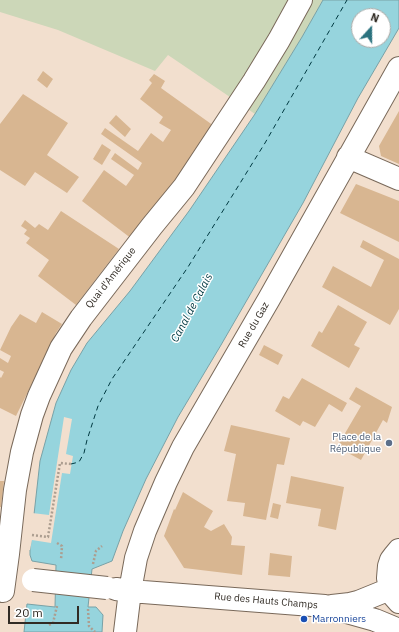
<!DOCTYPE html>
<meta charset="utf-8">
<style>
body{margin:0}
#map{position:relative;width:399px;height:632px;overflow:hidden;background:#f2dfce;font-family:"IBM Plex Sans",sans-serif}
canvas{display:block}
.north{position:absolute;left:351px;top:8px;width:40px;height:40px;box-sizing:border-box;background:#fff;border:1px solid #adaaa7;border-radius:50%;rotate:21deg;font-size:11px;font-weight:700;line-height:16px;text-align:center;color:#312b24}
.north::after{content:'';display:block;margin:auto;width:14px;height:18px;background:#2b727e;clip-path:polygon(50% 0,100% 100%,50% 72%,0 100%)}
.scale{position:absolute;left:8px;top:606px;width:71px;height:18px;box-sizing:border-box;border:2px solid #312b24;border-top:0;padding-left:5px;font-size:12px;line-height:14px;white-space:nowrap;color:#312b24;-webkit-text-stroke:3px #fff;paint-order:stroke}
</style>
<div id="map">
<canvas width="399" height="632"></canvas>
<div class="north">N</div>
<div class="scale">20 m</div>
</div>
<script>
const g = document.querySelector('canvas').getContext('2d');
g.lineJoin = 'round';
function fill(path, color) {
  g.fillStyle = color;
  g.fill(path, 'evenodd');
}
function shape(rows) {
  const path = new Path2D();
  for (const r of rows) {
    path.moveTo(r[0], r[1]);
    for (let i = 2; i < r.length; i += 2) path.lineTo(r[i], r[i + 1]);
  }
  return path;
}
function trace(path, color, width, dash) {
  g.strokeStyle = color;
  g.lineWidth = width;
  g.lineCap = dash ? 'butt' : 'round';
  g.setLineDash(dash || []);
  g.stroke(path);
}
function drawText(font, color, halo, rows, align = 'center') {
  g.font = font + ' "IBM Plex Sans",sans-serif';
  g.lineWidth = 3;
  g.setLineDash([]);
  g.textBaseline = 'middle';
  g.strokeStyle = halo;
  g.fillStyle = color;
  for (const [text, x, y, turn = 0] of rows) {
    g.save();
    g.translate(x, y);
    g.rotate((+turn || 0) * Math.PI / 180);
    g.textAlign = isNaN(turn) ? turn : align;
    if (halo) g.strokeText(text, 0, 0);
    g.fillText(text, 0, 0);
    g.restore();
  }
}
fill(shape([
 [0,0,323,0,302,37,255,114,168,55,155,71,58,30,0,12]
]), '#ccd7b8');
const water = shape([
 [323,0,399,0,399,28,358,98,303,203,221,345,178,417,146,479,123,531,112,561,92,569,88,607,96,607,103,615,102,632,24,632,27,604,55,607,56,565,32,561,30,555,30,550,40,461,56,403,71,370,87,343,130,291,189,211,255,114,302,37,323,0],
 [359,16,383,16,383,40,359,40,359,16]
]);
fill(water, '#96d4dd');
trace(water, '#78a1a6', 1);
fill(shape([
 [64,417,72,419,66,454,73,456,70,474,62,473,51,543,32,540,30,550,28,550,32,513,49,515]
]), '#f2dfce');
trace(shape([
 [71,464,79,462,84,453,87,440,98,406,112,379,188,267,265,143,347,0]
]), '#003941', 1, [5, 4]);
fill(shape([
 [43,71,53,79,47,88,37,80],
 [154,74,165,81,161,88,214,126,185,168,132,239,82,201,104,170,126,186,134,175,111,159,115,153,138,170,142,163,101,134,105,128,138,151,151,133,163,142,171,130,159,123,163,117,140,99,152,83,149,80],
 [23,94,68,123,47,155,79,177,67,193,35,172,25,186,0,170,0,124],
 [399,111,399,164,381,156,379,146],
 [116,115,131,129,125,137,109,123],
 [102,144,111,150,102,165,93,159],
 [356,184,399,201,399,242,340,213],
 [61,211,119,249,76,305,38,276,49,260,26,243,30,238,24,234,27,230,21,226,25,220,35,228,39,224,48,230],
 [363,240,399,259,399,309,390,325,322,287,333,266,371,287,384,260,360,247],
 [338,305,367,322,354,345,360,348,349,368,311,346,319,331,322,333],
 [42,312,62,324,56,333,47,353,16,416,0,408,0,377,1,378,4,372,0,370,0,358,8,363,11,356,0,350,11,327,20,314,36,323],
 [264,345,283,355,278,365,259,355],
 [302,378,347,403,342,412,329,404,315,427,303,421,300,426,275,411,283,396,289,399],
 [356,387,392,407,387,423,383,420,361,460,337,447,361,406,349,399],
 [231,425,290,438,284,465,277,464,266,520,243,516,245,503,227,501,236,454,224,451],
 [291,476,344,487,336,530,318,526,321,509,286,503],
 [0,481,4,481,1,507,0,507],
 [183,492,213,511,204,527,211,531,224,524,232,537,231,545,245,546,242,575,184,568,164,536,174,509,175,510],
 [273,503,281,505,278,519,270,517],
 [270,553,292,556,290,577,268,575]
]), '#d8b691');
const minor = shape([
 [348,157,399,179],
 [399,550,394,556,391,560,389,566,388,578,390,589,392,594,399,602],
 [116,589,130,591,325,606,375,620,399,630],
 [3,591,8,554,15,490,22,452,32,415,39,396,61,348,81,318,152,226,184,187,254,81,279,40,301,0],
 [332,606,350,604,358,602,390,589],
 [125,632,130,591,136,558,145,531,166,482,183,447,269,299,399,68]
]);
trace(minor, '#79695a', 24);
trace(shape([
 [32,535,48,537,60,463,71,464],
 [57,543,62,546,61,560],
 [93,564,96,551,102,546],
 [88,609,89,626,95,632],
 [49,625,53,623,57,606]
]), '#ac9e90', 2.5, [2, 2]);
trace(minor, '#fff', 22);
const minorBridge = shape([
 [33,580,107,588]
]);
trace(minorBridge, '#79695a', 24, []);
trace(minorBridge, '#fff', 22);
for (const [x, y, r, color] of [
 [389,443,4,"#5c6f8a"],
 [304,619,4,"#1a4fb4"]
]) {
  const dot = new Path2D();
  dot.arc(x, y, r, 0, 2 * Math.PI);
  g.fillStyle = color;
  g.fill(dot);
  trace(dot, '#fff', 1.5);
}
drawText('10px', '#312b24', '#fff', [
 ["Quai d'Amérique",111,278,-52],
 ["Rue du Gaz",254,325,-60],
 ["Rue des Hauts Champs",266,601,5]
]);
drawText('10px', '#4e5e75', '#fff', [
 ["Place de la",381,437],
 ["République",381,449]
], 'right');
drawText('10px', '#164399', '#fff', [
 ["Marronniers",312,619]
], 'left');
drawText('italic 11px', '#003941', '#fff', [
 ["Canal de Calais",192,308,-62]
]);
</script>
